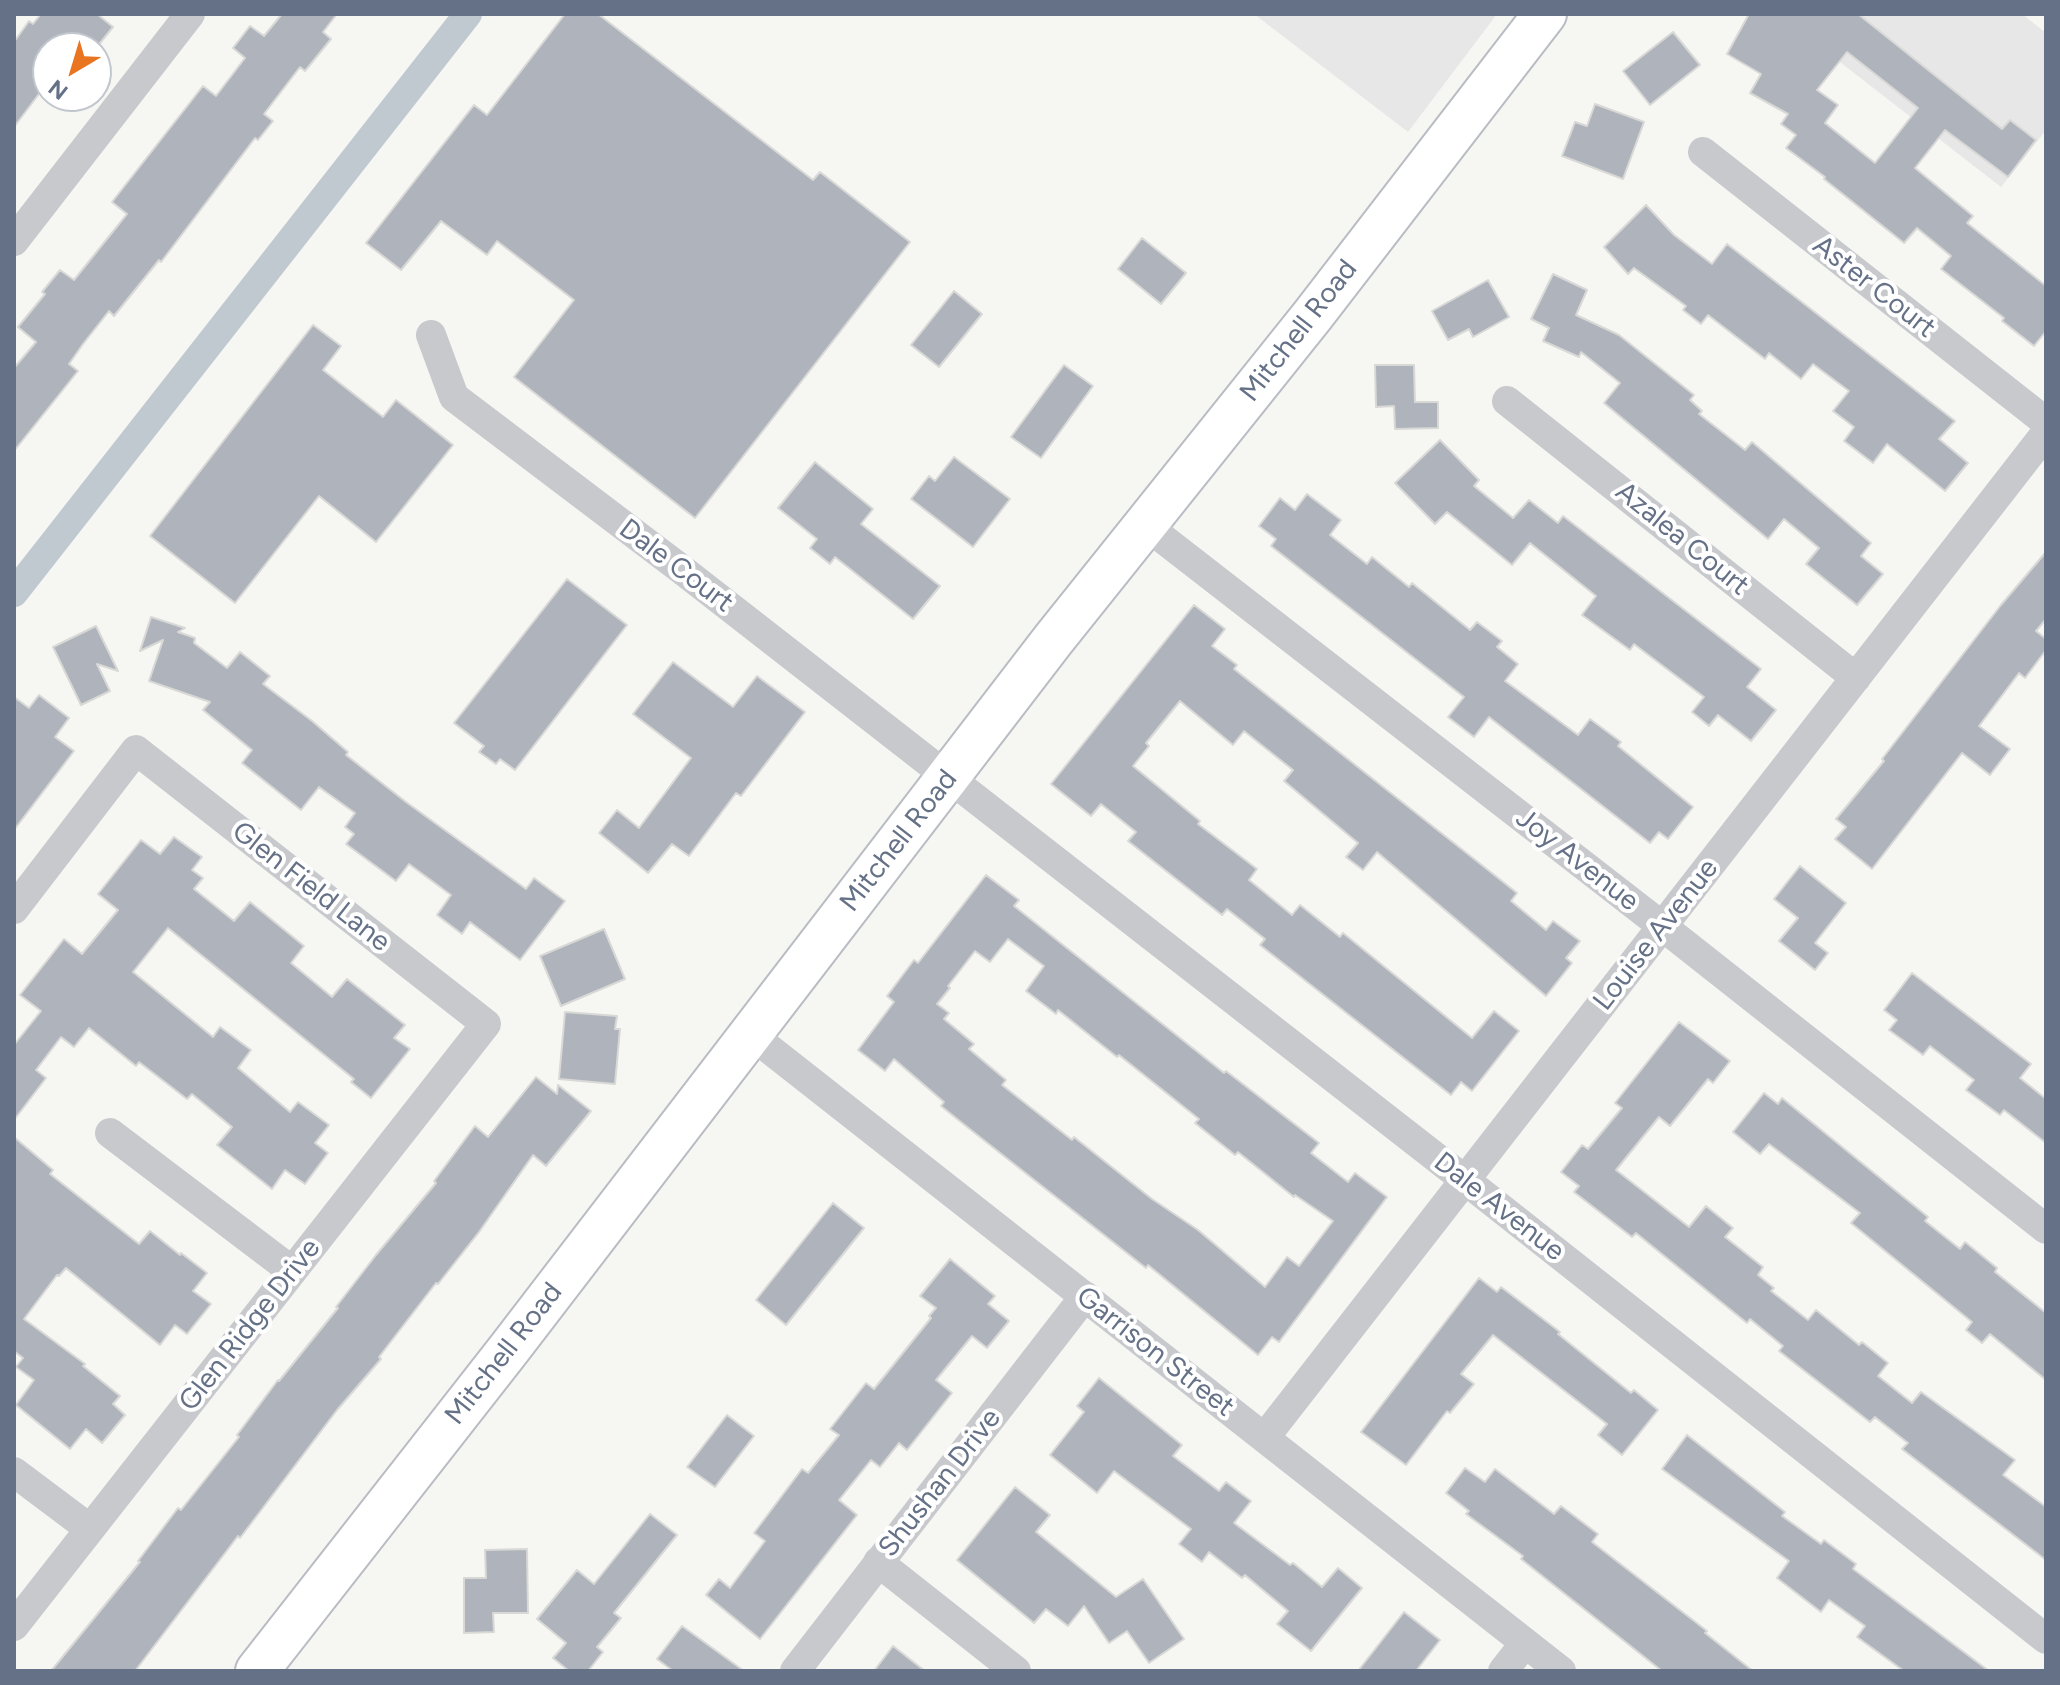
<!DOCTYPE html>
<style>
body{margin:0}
#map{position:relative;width:2060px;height:1685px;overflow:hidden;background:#f6f7f3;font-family:Figtree,sans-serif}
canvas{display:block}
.frame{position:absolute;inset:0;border:16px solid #657186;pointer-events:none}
.north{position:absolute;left:32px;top:32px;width:80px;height:80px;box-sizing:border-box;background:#fff;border:2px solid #c1c6cf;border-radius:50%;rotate:218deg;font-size:22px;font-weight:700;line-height:32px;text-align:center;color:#657186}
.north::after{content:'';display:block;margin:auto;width:28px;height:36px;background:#e97521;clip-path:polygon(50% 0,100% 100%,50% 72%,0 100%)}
</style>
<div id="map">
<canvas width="2060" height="1685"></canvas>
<div class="frame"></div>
<div class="north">N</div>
</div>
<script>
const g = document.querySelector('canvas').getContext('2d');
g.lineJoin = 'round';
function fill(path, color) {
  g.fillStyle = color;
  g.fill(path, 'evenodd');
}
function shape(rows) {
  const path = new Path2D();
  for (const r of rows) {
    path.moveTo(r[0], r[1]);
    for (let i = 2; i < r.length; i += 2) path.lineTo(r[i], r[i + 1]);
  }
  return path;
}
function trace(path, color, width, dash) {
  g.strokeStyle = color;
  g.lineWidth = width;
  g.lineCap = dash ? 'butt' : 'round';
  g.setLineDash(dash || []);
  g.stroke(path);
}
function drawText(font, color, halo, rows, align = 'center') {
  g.font = font + ' Figtree,sans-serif';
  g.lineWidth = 8;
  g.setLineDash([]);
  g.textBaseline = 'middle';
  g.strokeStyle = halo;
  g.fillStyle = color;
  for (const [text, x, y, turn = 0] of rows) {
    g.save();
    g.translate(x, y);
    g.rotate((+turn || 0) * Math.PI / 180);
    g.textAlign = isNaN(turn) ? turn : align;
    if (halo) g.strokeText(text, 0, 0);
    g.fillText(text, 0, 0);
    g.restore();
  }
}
fill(shape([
 [1254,14,1497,14,1408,132],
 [1778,14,2022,14,2046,33,2046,130,2001,187]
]), '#e7e7e7');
trace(shape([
 [14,593,468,14]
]), '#c1c9d0', 28);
const building = shape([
 [41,14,97,14,113,27,96,48,48,48,48,82,14,127,14,42,29,21,33,24,41,14],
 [282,14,337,14,323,32,331,39,305,71,300,67,264,114,273,121,258,140,255,138,161,262,159,260,114,316,109,311,83,344,69,364,78,371,14,451,14,368,36,342,18,327,45,294,42,292,60,270,74,280,115,229,127,214,112,202,203,86,216,96,245,58,233,48,250,26,264,36,282,14],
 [565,14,598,14,813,180,820,172,910,242,695,518,514,377,574,300,497,241,487,255,441,221,401,270,366,243,474,105,487,115,565,14],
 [1749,14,1858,14,2002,129,2010,120,2036,140,2008,177,1945,130,1915,168,1973,216,1967,223,2046,286,2046,331,2034,346,2002,321,2004,318,1941,269,1951,256,1917,228,1904,243,1824,179,1825,177,1786,148,1796,135,1781,124,1788,114,1750,93,1761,74,1727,54,1749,14],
 [1847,52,1918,108,1875,163,1825,123,1838,105,1817,90,1847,52],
 [1673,32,1700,65,1650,105,1623,71,1673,32],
 [1595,104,1644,122,1623,179,1562,156,1575,122,1587,126,1595,104],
 [1646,205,1674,235,1712,264,1727,244,1955,421,1939,439,1968,463,1945,491,1887,444,1873,463,1844,441,1854,427,1833,411,1849,391,1813,364,1801,379,1769,353,1765,359,1708,315,1701,324,1683,310,1686,306,1634,268,1628,274,1604,247,1646,205],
 [1142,238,1186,273,1161,304,1118,269,1142,238],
 [1553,274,1587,290,1576,315,1619,335,1694,395,1690,400,1702,411,1699,414,1745,450,1752,442,1871,543,1861,556,1883,574,1857,605,1806,564,1819,548,1784,519,1768,539,1604,403,1620,383,1581,352,1579,357,1543,341,1549,328,1531,319,1553,274],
 [1488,280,1509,317,1473,337,1469,329,1448,340,1432,311,1488,280],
 [954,291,982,314,939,367,911,345,954,291],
 [313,325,341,346,323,370,383,417,396,400,453,445,376,542,319,496,235,603,150,536,313,325],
 [1064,365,1093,386,1041,458,1011,437,1064,365],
 [1375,365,1414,365,1415,402,1438,402,1438,428,1395,429,1394,406,1376,407,1375,365],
 [1440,440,1479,480,1474,486,1513,518,1529,500,1558,523,1563,516,1761,669,1747,687,1776,710,1751,741,1718,715,1709,726,1692,712,1704,697,1634,644,1630,650,1582,615,1596,596,1530,543,1512,565,1447,512,1435,524,1395,483,1440,440],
 [954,457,1010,499,973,547,911,499,929,476,935,481,954,457],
 [815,462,873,509,861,524,940,586,913,619,835,557,830,564,810,548,817,539,778,508,815,462],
 [1307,494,1341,520,1330,535,1367,564,1372,557,1409,587,1412,583,1470,630,1477,622,1502,641,1497,647,1518,664,1505,681,1578,735,1590,719,1621,742,1618,746,1693,807,1668,839,1659,832,1650,843,1489,717,1474,737,1448,717,1464,697,1271,546,1276,539,1259,526,1280,498,1295,510,1307,494],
 [2046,552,2046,619,2036,631,2046,639,2046,650,2025,678,2019,673,1979,726,2010,749,1990,775,1962,753,1872,869,1835,839,1846,827,1836,819,1884,761,1882,759,2001,605,2046,552],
 [567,579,627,625,515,770,500,759,496,764,479,752,484,746,454,723,567,579],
 [1194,605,1225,629,1212,646,1237,665,1234,669,1517,893,1511,901,1546,930,1553,921,1580,941,1566,958,1572,963,1546,996,1377,852,1363,870,1346,857,1358,843,1284,781,1293,770,1244,731,1233,745,1180,701,1146,743,1149,746,1133,766,1200,821,1198,824,1257,869,1249,880,1292,915,1300,905,1340,937,1343,933,1472,1038,1494,1011,1519,1031,1472,1091,1461,1082,1451,1095,1260,945,1265,939,1227,909,1222,915,1128,841,1136,832,1101,804,1091,816,1051,784,1194,605],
 [151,617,185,628,178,632,195,638,194,643,227,668,240,652,270,676,263,684,312,721,348,752,346,755,406,802,526,889,534,878,565,901,520,960,470,922,462,934,437,915,451,895,409,864,396,881,346,844,354,834,345,827,355,813,319,787,301,810,242,763,252,750,203,710,210,702,149,681,163,640,140,651,151,617],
 [96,626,118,671,97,664,110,691,81,705,53,647,96,626],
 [673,662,733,707,757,676,805,712,741,796,736,793,689,856,672,844,648,873,599,833,617,810,639,828,691,758,633,714,673,662],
 [39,695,69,718,55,737,74,751,14,830,14,697,29,708,39,695],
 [174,837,202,857,192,870,203,878,194,889,234,921,250,902,304,946,291,963,332,997,347,979,405,1025,394,1038,410,1049,371,1098,351,1082,354,1079,168,928,133,972,213,1037,220,1027,251,1050,238,1068,290,1112,298,1102,329,1125,315,1143,328,1153,305,1184,285,1170,272,1189,217,1145,232,1127,192,1094,187,1099,139,1062,136,1066,89,1028,74,1047,61,1037,36,1070,46,1078,14,1120,14,1045,41,1011,20,995,64,939,82,954,118,910,98,894,141,840,160,854,174,837],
 [1800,866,1846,903,1815,943,1828,953,1815,970,1779,941,1798,918,1774,899,1800,866],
 [986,875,1019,900,1014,906,1224,1073,1226,1071,1319,1143,1311,1153,1348,1182,1355,1173,1387,1197,1279,1342,1272,1337,1258,1355,1148,1265,1146,1268,971,1130,941,1106,944,1102,894,1059,885,1071,858,1050,894,1002,887,996,914,960,918,963,986,875],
 [1008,939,1044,966,1026,991,1056,1014,1058,1010,1117,1057,1119,1055,1199,1119,1195,1123,1235,1155,1238,1152,1294,1197,1295,1195,1333,1221,1299,1266,1287,1257,1265,1287,1198,1230,1152,1199,1074,1137,1072,1140,1002,1085,1006,1080,969,1049,974,1044,944,1019,949,1013,937,1004,950,988,948,986,975,951,990,962,1008,939],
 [604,929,625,979,561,1006,540,956,604,929],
 [1912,973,2031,1064,2020,1078,2046,1099,2046,1143,2004,1110,2000,1115,1966,1090,1974,1080,1930,1046,1923,1055,1889,1030,1897,1020,1884,1010,1912,973],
 [565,1012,617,1016,615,1029,620,1029,615,1084,559,1079,565,1012],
 [1679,1022,1730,1061,1713,1083,1708,1079,1670,1126,1659,1117,1616,1170,1689,1227,1706,1206,1733,1228,1725,1237,1763,1267,1758,1275,1774,1288,1771,1291,1808,1320,1816,1310,1859,1345,1862,1342,1888,1363,1878,1376,1912,1403,1921,1392,2015,1460,2003,1475,2046,1507,2046,1560,1902,1449,1908,1443,1875,1417,1870,1422,1779,1351,1783,1346,1750,1319,1747,1323,1636,1233,1632,1237,1574,1192,1579,1186,1561,1172,1582,1145,1588,1149,1622,1108,1615,1103,1679,1022],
 [536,1077,557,1094,558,1085,591,1111,546,1166,533,1155,479,1232,438,1284,436,1283,379,1357,381,1359,337,1410,240,1538,238,1536,135,1671,51,1671,140,1562,138,1561,178,1508,181,1510,239,1437,237,1435,278,1380,279,1381,338,1308,336,1307,376,1255,436,1183,434,1181,475,1126,488,1137,536,1077],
 [1764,1093,1778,1104,1782,1098,1928,1217,1925,1221,1960,1249,1965,1242,1997,1268,1995,1272,2046,1313,2046,1380,1990,1334,1982,1343,1966,1330,1972,1322,1851,1223,1860,1213,1769,1144,1760,1154,1733,1132,1764,1093],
 [14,1137,53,1170,50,1174,139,1244,150,1231,180,1255,181,1253,207,1273,193,1291,211,1304,187,1334,175,1325,160,1345,66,1268,59,1276,57,1275,24,1319,85,1364,83,1366,120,1396,113,1404,125,1415,102,1443,86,1429,70,1449,16,1405,34,1380,16,1367,23,1358,14,1351,14,1137],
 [833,1203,864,1228,786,1325,756,1300,833,1203],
 [950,1259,995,1296,988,1304,1009,1321,987,1348,972,1336,936,1380,952,1393,907,1450,899,1443,880,1467,871,1460,839,1500,857,1515,760,1639,706,1595,719,1579,730,1588,765,1541,754,1533,802,1469,808,1473,839,1435,830,1429,866,1383,874,1389,931,1318,929,1316,936,1308,920,1296,950,1259],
 [1479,1278,1497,1292,1501,1287,1560,1332,1558,1334,1631,1393,1634,1390,1658,1410,1622,1455,1598,1435,1607,1424,1493,1335,1461,1374,1474,1384,1450,1413,1447,1411,1406,1465,1361,1432,1479,1278],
 [1099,1378,1182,1445,1173,1456,1219,1491,1226,1482,1251,1501,1234,1523,1290,1565,1293,1563,1322,1587,1338,1568,1362,1588,1311,1651,1277,1624,1288,1611,1245,1575,1242,1578,1209,1552,1202,1562,1179,1544,1191,1529,1114,1471,1097,1493,1050,1455,1084,1412,1077,1406,1099,1378],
 [727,1415,754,1436,715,1487,687,1467,727,1415],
 [1687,1435,1785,1512,1782,1516,1821,1544,1824,1540,1856,1564,1853,1569,1989,1671,1904,1671,1857,1637,1865,1626,1829,1600,1821,1612,1777,1578,1789,1561,1662,1469,1687,1435],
 [1465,1468,1485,1482,1495,1469,1554,1514,1561,1506,1598,1534,1592,1542,1707,1631,1705,1633,1753,1671,1662,1671,1521,1559,1523,1556,1466,1514,1469,1511,1446,1493,1465,1468],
 [1015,1487,1050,1515,1036,1532,1116,1597,1143,1579,1184,1639,1149,1663,1127,1631,1109,1643,1084,1606,1068,1626,1046,1609,1034,1623,957,1560,1015,1487],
 [650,1514,677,1535,614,1613,621,1618,597,1647,603,1652,588,1671,569,1671,553,1658,566,1643,537,1619,577,1570,594,1584,650,1514],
 [527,1549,528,1613,493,1613,494,1632,464,1633,464,1578,486,1578,485,1550,527,1549],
 [1404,1612,1440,1640,1416,1671,1358,1671,1404,1612],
 [682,1626,744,1671,673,1671,657,1659,682,1626],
 [893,1646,925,1671,874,1671,893,1646]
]);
fill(building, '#afb4bc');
trace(building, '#d8d8d6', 2);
const secondary = shape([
 [257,1671,509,1349,1053,640,1313,315,1545,14]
]);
trace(secondary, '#b9bcc2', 46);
trace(shape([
 [1703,152,2046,422],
 [14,241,190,14],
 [431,335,454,397,681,569,1465,1180,2046,1639],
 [1507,401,1856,678],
 [1144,524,1662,926,2046,1229],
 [14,909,136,750,486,1024,14,1626],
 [749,1033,1561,1671],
 [110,1133,292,1271],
 [1265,1437,2046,433],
 [14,1472,90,1529],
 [878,1562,1016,1671],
 [795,1671,1085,1296],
 [1503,1671,1525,1643]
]), '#c7c9cd', 30);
trace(secondary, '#fff', 42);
drawText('28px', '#657186', '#fff', [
 ["Aster Court",1874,287,38],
 ["Mitchell Road",1299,331,-52],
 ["Azalea Court",1682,539,39],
 ["Dale Court",676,566,37],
 ["Mitchell Road",899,841,-52],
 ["Joy Avenue",1577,860,38],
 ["Glen Field Lane",311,887,38],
 ["Louise Avenue",1656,935,-52],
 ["Dale Avenue",1499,1207,38],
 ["Glen Ridge Drive",250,1325,-52],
 ["Garrison Street",1155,1352,38],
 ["Mitchell Road",504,1354,-52],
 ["Shushan Drive",940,1483,-52]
]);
</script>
